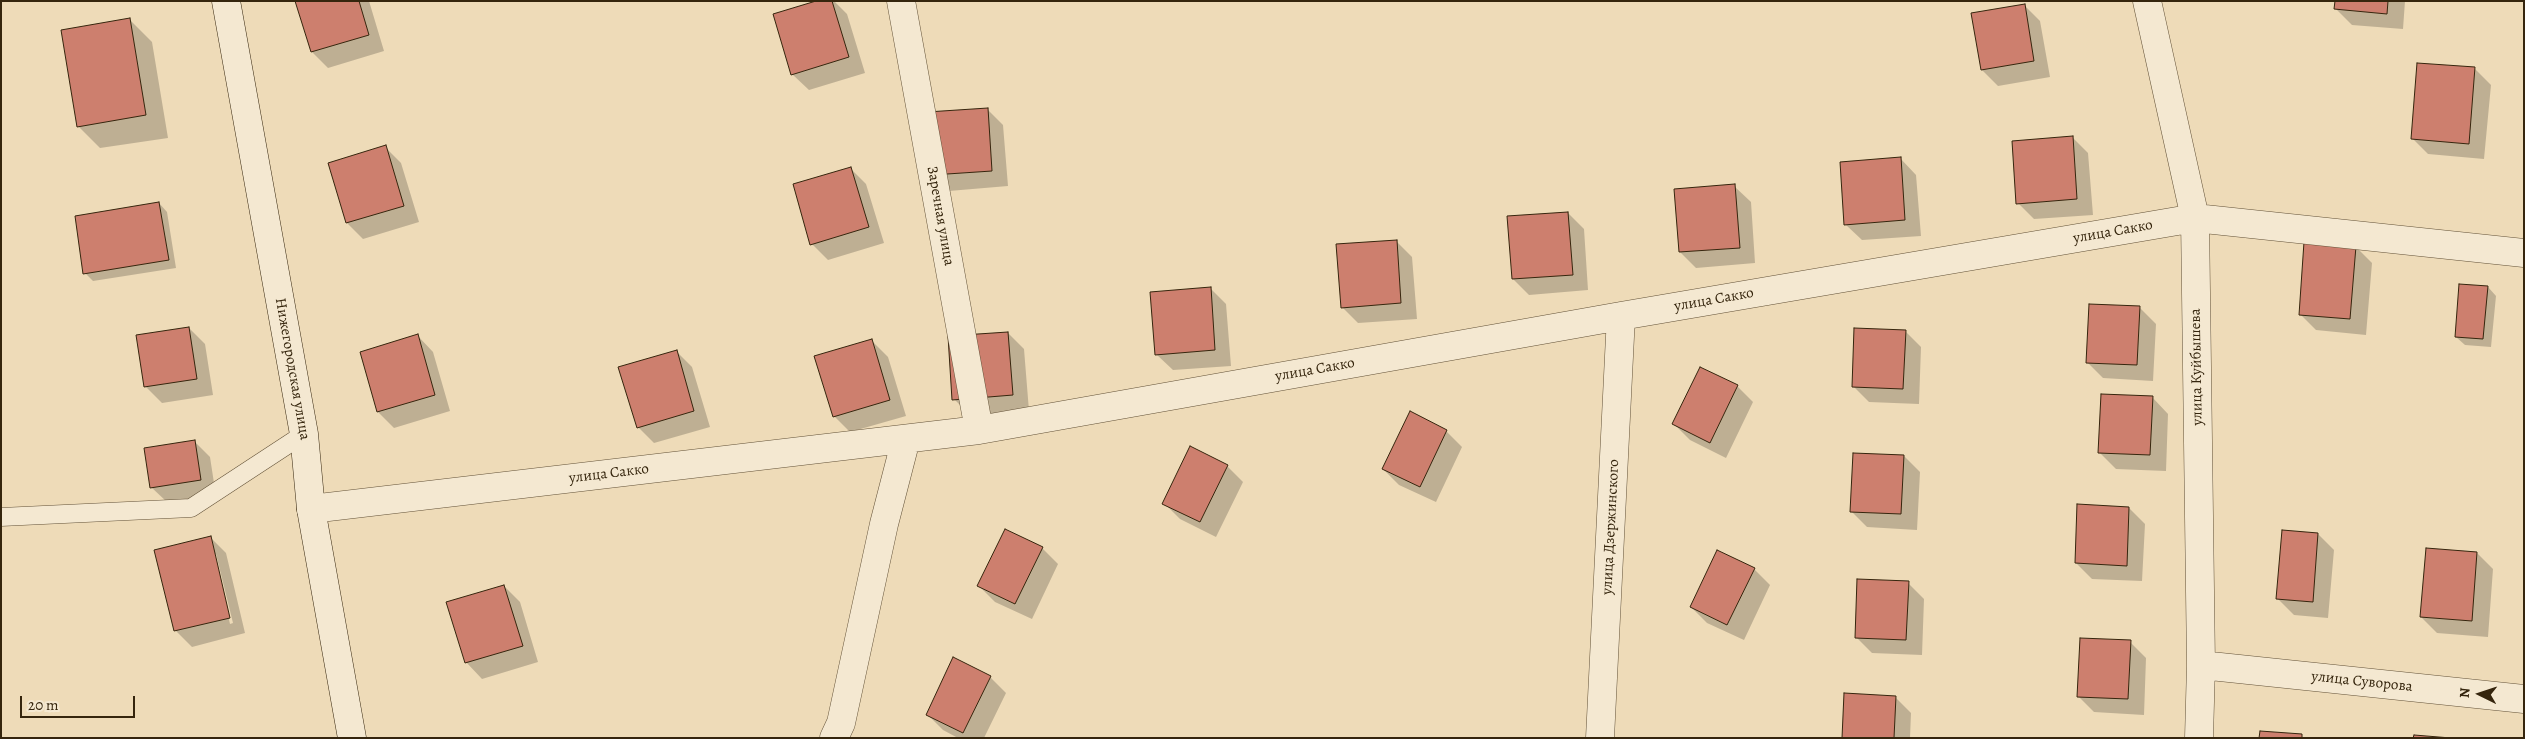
<!DOCTYPE html>
<meta charset="utf-8">
<style>
body{margin:0}
#map{position:relative;width:2525px;height:739px;overflow:hidden;background:#eedbb8;font-family:Alegreya,serif}
canvas{display:block}
.frame{position:absolute;inset:0;border:2px solid #35250d;pointer-events:none}
.north{position:absolute;left:2455px;top:669px;width:50px;height:50px;-webkit-text-stroke:4px #f4e8d1;paint-order:stroke;rotate:274deg;font-size:14px;font-weight:700;line-height:20px;text-align:center;color:#35250d}
.north::after{content:'';display:block;margin:auto;width:18px;height:22px;background:#35250d;clip-path:polygon(50% 0,100% 100%,50% 72%,0 100%)}
.scale{position:absolute;left:20px;top:696px;width:115px;height:22px;box-sizing:border-box;border:2px solid #35250d;border-top:0;padding-left:6px;font-size:15px;line-height:18px;white-space:nowrap;color:#35250d;-webkit-text-stroke:4px #f4e8d1;paint-order:stroke}
</style>
<div id="map">
<canvas width="2525" height="739"></canvas>
<div class="frame"></div>
<div class="north">N</div>
<div class="scale">20 m</div>
</div>
<script>
const g = document.querySelector('canvas').getContext('2d');
g.lineJoin = 'round';
function fill(path, color) {
  g.fillStyle = color;
  g.fill(path, 'evenodd');
}
function shape(rows) {
  const path = new Path2D();
  for (const r of rows) {
    path.moveTo(r[0], r[1]);
    for (let i = 2; i < r.length; i += 2) path.lineTo(r[i], r[i + 1]);
  }
  return path;
}
function trace(path, color, width, dash) {
  g.strokeStyle = color;
  g.lineWidth = width;
  g.lineCap = dash ? 'butt' : 'round';
  g.setLineDash(dash || []);
  g.stroke(path);
}
function drawText(font, color, halo, rows, align = 'center') {
  g.font = font + ' Alegreya,serif';
  g.lineWidth = 4;
  g.setLineDash([]);
  g.textBaseline = 'middle';
  g.strokeStyle = halo;
  g.fillStyle = color;
  for (const [text, x, y, turn = 0] of rows) {
    g.save();
    g.translate(x, y);
    g.rotate((+turn || 0) * Math.PI / 180);
    g.textAlign = isNaN(turn) ? turn : align;
    if (halo) g.strokeText(text, 0, 0);
    g.fillText(text, 0, 0);
    g.restore();
  }
}
fill(shape([
 [297,1,369,1,384,51,328,68,312,52],
 [820,1,834,1,847,14,865,73,809,90,792,74],
 [2336,1,2405,1,2403,29,2352,25,2336,9],
 [2024,5,2040,21,2050,77,1998,86,1982,70],
 [130,20,152,42,168,138,100,148,78,126],
 [2475,69,2491,85,2484,159,2428,154,2412,138],
 [987,109,1003,125,1008,186,949,191,928,113],
 [2072,137,2088,153,2093,215,2034,219,2018,203],
 [385,147,401,163,419,222,363,239,347,223],
 [1900,158,1916,175,1921,236,1862,240,1845,224],
 [850,168,866,184,884,243,828,260,812,244],
 [1734,186,1751,202,1755,263,1696,268,1680,252],
 [159,203,167,212,176,268,93,281,85,273],
 [1568,213,1584,229,1588,290,1529,295,1513,279],
 [1396,241,1412,257,1417,319,1358,323,1342,307],
 [2356,247,2372,263,2366,335,2316,330,2300,314],
 [2488,287,2496,296,2491,347,2465,345,2456,337],
 [1210,288,1226,304,1231,366,1173,370,1156,354],
 [2140,308,2156,324,2153,381,2103,378,2087,362],
 [189,328,205,344,213,395,162,403,146,387],
 [1905,331,1921,347,1919,404,1869,402,1853,386],
 [1008,333,1024,349,1029,411,970,415,954,399],
 [417,335,433,352,450,411,394,428,378,412],
 [872,341,888,357,906,416,850,432,834,416],
 [676,351,692,367,710,427,654,443,638,427],
 [1737,386,1753,402,1726,458,1690,440,1674,424],
 [2152,397,2168,414,2166,471,2116,469,2100,453],
 [1446,431,1462,447,1436,502,1399,485,1383,469],
 [194,441,210,457,216,496,168,503,151,487],
 [1904,456,1920,472,1917,530,1867,527,1851,511],
 [1227,466,1243,482,1216,537,1180,519,1164,503],
 [2129,508,2145,524,2142,581,2092,579,2076,563],
 [2318,534,2334,550,2328,618,2294,615,2278,599],
 [210,537,226,553,245,633,192,647,176,631],
 [214,554,216,554,233,623,230,624],
 [1042,548,1058,564,1032,619,995,602,979,586],
 [2477,553,2493,569,2488,637,2437,633,2421,617],
 [1754,569,1770,585,1744,640,1707,623,1691,607],
 [1908,583,1924,599,1922,655,1872,653,1856,637],
 [504,586,520,602,538,662,482,679,466,662],
 [2130,642,2146,658,2144,715,2094,712,2078,696],
 [990,677,1006,693,984,738,958,738,943,730,927,714],
 [1895,697,1911,713,1910,738,1843,738]
]), '#0003');
const building = shape([
 [295,1,359,1,369,35,311,52,295,1],
 [816,1,832,1,849,57,791,75,773,14,816,1],
 [2335,1,2388,1,2387,14,2334,9,2335,1],
 [2025,4,2034,61,1981,70,1971,13,2025,4],
 [130,18,146,115,77,127,61,30,130,18],
 [2417,63,2475,67,2469,144,2411,139,2417,63],
 [988,108,992,171,932,175,927,112,988,108],
 [2073,136,2077,199,2016,204,2012,141,2073,136],
 [386,145,404,206,346,223,328,163,386,145],
 [1901,157,1905,220,1844,225,1840,162,1901,157],
 [851,167,869,227,810,245,793,184,851,167],
 [1735,184,1740,248,1679,252,1674,189,1735,184],
 [159,202,169,260,83,274,75,216,159,202],
 [1568,212,1573,275,1512,279,1507,216,1568,212],
 [1397,240,1401,303,1341,308,1336,244,1397,240],
 [2304,242,2356,246,2350,319,2299,315,2304,242],
 [2459,284,2488,286,2483,339,2455,337,2459,284],
 [1211,287,1215,350,1155,355,1150,292,1211,287],
 [2089,304,2140,306,2137,365,2086,363,2089,304],
 [189,327,197,379,144,387,136,335,189,327],
 [1854,328,1906,330,1903,389,1852,387,1854,328],
 [1008,332,1013,395,952,400,948,336,1008,332],
 [418,334,435,395,377,412,360,352,418,334],
 [872,339,890,400,833,417,814,356,872,339],
 [677,350,694,411,637,428,618,367,677,350],
 [1700,367,1738,385,1710,443,1672,424,1700,367],
 [2101,394,2153,396,2150,455,2098,453,2101,394],
 [1410,411,1447,430,1420,487,1382,469,1410,411],
 [195,440,201,480,150,488,144,448,195,440],
 [1190,446,1228,465,1200,522,1162,504,1190,446],
 [1853,453,1904,455,1901,514,1850,512,1853,453],
 [2077,504,2129,507,2127,566,2075,563,2077,504],
 [1005,529,1043,547,1015,604,977,586,1005,529],
 [2282,530,2318,533,2313,602,2276,599,2282,530],
 [211,536,230,618,174,631,154,550,211,536],
 [2426,548,2477,552,2472,621,2420,617,2426,548],
 [1717,550,1755,568,1727,625,1690,607,1717,550],
 [1857,579,1909,581,1906,640,1855,638,1857,579],
 [504,585,523,646,465,663,446,602,504,585],
 [2080,638,2131,640,2128,699,2077,697,2080,638],
 [953,657,991,676,963,733,926,715,953,657],
 [1844,693,1896,696,1894,738,1842,738,1844,693],
 [2260,731,2302,734,2302,738,2259,738,2260,731],
 [2414,735,2451,738,2413,738,2414,735]
]);
fill(building, '#cd7f6e');
trace(building, '#35250d', 1);
const service = shape([
 [1,517,191,508,304,434]
]);
const minor = shape([
 [901,1,979,430],
 [2147,1,2195,218,2201,665,2199,738],
 [311,509,979,430,1621,316,2195,218,2524,253],
 [2201,665,2524,699],
 [834,738,841,723,884,524,906,439],
 [1600,738,1621,316]
]);
const secondary = shape([
 [226,1,304,434,311,509,352,738]
]);
trace(service, '#635238', 19);
trace(minor, '#635238', 29);
trace(secondary, '#35250d', 29);
trace(service, '#f4e8d1', 18);
trace(minor, '#f4e8d1', 28);
trace(secondary, '#f4e8d1', 28);
drawText('15px', '#35250d', '#f4e8d1', [
 ["Заречная улица",940,216,80],
 ["улица Сакко",2113,232,-10],
 ["улица Сакко",1714,300,-10],
 ["улица Куйбышева",2197,367,-91],
 ["Нижегородская улица",292,369,80],
 ["улица Сакко",1315,370,-10],
 ["улица Сакко",609,474,-7],
 ["улица Дзержинского",1611,527,-87],
 ["улица Суворова",2362,682,6]
]);
</script>
